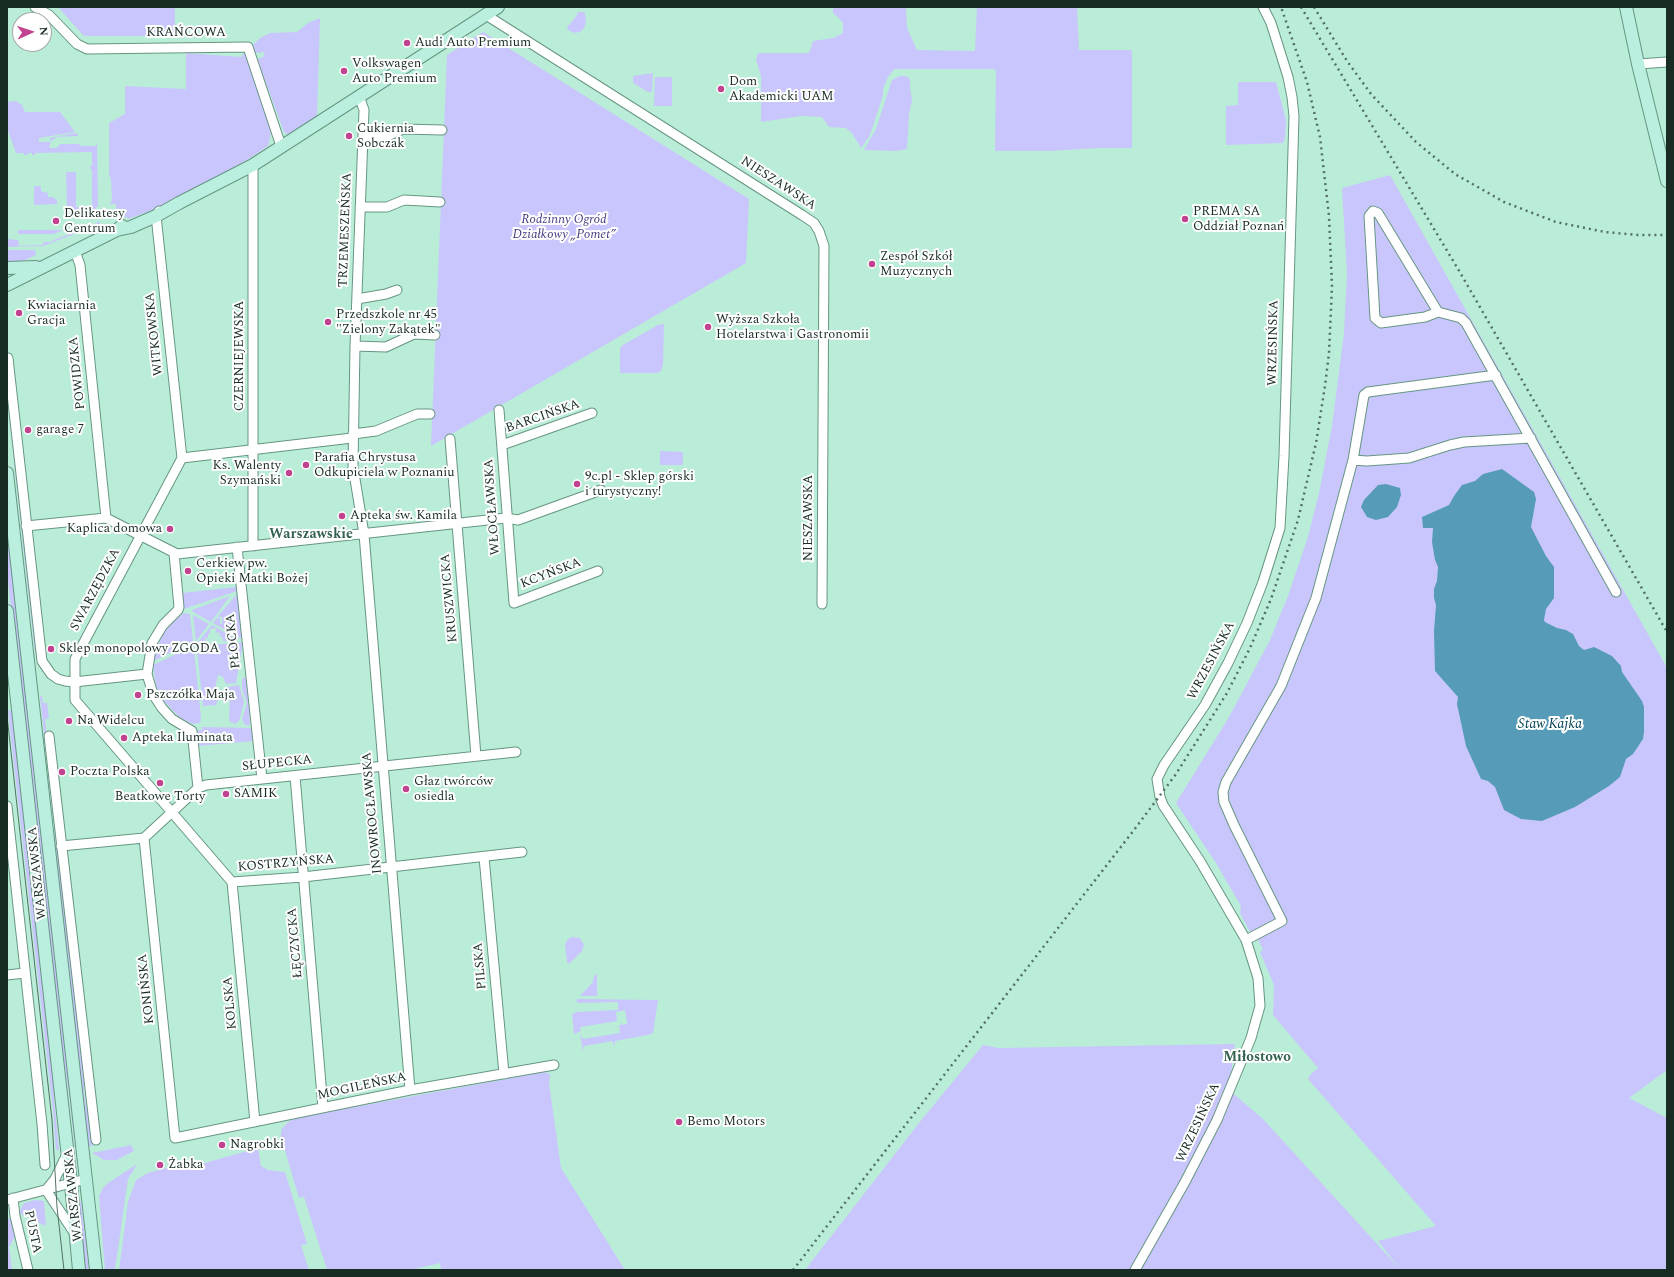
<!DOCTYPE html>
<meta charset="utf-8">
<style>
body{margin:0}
#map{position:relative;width:1674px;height:1277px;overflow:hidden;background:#baedd7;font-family:Spectral,serif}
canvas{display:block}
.frame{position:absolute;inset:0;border:8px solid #182c24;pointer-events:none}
.north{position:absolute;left:12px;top:12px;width:40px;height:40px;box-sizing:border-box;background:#fff;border:1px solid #a3aba7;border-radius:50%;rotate:87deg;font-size:11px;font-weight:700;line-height:16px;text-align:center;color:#182c24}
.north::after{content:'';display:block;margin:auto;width:14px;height:18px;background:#c1428f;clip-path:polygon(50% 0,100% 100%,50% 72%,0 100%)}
</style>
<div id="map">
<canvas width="1674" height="1277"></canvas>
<div class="frame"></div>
<div class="north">N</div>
</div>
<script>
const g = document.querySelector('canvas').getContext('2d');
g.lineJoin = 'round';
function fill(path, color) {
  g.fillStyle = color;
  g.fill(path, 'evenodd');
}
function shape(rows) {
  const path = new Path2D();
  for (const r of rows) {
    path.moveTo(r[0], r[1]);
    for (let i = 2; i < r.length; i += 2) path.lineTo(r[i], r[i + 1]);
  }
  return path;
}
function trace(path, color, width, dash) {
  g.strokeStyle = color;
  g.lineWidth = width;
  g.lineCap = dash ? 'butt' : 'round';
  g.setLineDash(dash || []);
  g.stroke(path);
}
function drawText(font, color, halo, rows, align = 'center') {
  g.font = font + ' Spectral,serif';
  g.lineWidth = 4;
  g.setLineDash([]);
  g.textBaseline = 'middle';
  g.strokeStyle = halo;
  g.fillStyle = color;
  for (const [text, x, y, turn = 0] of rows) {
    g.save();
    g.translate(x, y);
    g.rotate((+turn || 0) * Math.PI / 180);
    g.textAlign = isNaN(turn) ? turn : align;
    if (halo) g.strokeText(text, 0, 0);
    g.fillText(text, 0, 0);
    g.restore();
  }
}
fill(shape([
 [58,7,175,7,175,36,86,36,83,35],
 [833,7,906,7,907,28,917,50,975,51,977,7,1077,7,1079,50,1132,50,1132,148,1099,148,1049,151,995,151,996,71,994,69,894,69,888,77,883,89,883,95,873,126,869,137,861,148,852,133,846,128,829,127,822,117,801,116,761,122,761,76,756,60,758,53,809,53,813,41,833,38,843,33,843,23,839,18,833,13],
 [578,12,583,12,585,13,586,23,584,28,581,31,576,33,572,32,568,30,567,26,569,25,577,15],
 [320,18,317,116,289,135,284,132,257,59,263,57,265,52,255,53,253,45,260,38,270,33,297,32,308,23],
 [483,32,749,199,746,263,431,446,447,55],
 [186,53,241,57,244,53,247,58,272,129,268,146,230,171,163,206,128,219,127,217,117,217,112,210,116,209,116,204,110,204,110,203,112,200,111,179,109,175,109,123,125,114,125,86,186,89],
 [653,73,652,92,648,92,633,83,633,76],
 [900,76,907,76,910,80,910,87,912,101,909,114,907,149,896,151,864,150,876,129,892,80],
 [655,77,672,77,672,106,654,106],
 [1238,82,1276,82,1286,120,1285,138,1283,143,1226,145,1226,106,1238,105],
 [16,101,22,105,25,112,60,112,75,132,39,138,39,142,50,142,50,138,75,133,78,134,78,136,57,137,51,141,49,148,57,148,60,144,78,144,82,146,95,146,97,144,98,207,96,207,96,211,71,211,71,207,67,207,66,172,76,172,76,207,89,207,89,205,92,205,92,207,92,169,90,169,90,166,92,166,92,152,35,153,35,155,32,155,32,153,28,153,27,155,24,155,24,153,16,153,7,128,7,102],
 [1390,175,1667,668,1667,1070,1629,1098,1667,1118,1667,1270,805,1270,919,1123,983,1045,998,1048,1235,1044,1229,1090,1263,1119,1400,1269,1378,1241,1436,1226,1308,1079,1310,1075,1318,1068,1273,1015,1274,985,1260,952,1263,950,1254,931,1250,932,1240,913,1241,906,1216,863,1176,803,1229,717,1269,642,1288,596,1307,540,1319,493,1332,426,1344,333,1347,273,1342,188],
 [34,186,41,186,41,191,48,193,48,197,54,197,54,199,57,199,57,204,34,205],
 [99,221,100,224,43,246,7,247,7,239,18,240,19,246,43,245,44,242,51,242,54,240,95,225],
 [18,230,63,230,54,234,18,234],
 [7,250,35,250,36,255,23,261,9,262,7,261],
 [664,324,663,365,661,371,658,373,620,373,620,348,623,345,658,325],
 [7,380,37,657,35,652,19,508,7,395],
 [660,451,683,452,683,465,660,465],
 [7,508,79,1147,75,1148,69,1093,60,1040,7,572],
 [237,587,237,591,184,609,182,593],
 [237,594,242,639,213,623,217,618,220,618,220,624,222,624,222,617,217,617],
 [230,596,211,622,193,612,192,610],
 [184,613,190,614,193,641,154,661,156,650,163,634,173,622],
 [193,615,209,624,196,641],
 [212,625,238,640,223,641,222,637,220,637,219,632,216,633,216,628,210,629,210,633,208,634,208,638,205,638,206,643,199,643,198,642],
 [243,642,236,683,226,684,223,677,218,675,215,688,220,696,216,705,203,706,197,651,199,646],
 [191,647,194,649,201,718,200,723,193,724,180,718,164,701,156,685,153,665],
 [246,677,248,693,250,725,245,725,242,719,247,703,242,689,242,679],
 [239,685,244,702,239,721,234,725,234,723,230,722,229,719,230,697,228,695,223,695,226,693,227,687],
 [40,696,42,696,43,703,47,703,49,718,45,719,85,1080,84,1092,86,1106,89,1111,91,1141,94,1142,92,1146,89,1146,86,1138,60,902,54,822],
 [13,710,51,1038,54,1099,59,1150,56,1150,53,1110,8,711],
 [202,727,252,728,253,741,199,746,198,730,202,730],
 [572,937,580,938,584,945,582,951,569,964,567,962,565,944,568,939],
 [597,974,597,996,580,996,593,982,594,976],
 [578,999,658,1000,653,1033,648,1035,615,1041,615,1046,612,1041,584,1046,583,1051,580,1035,583,1039,620,1033,619,1025,627,1024,625,1010,616,1012,617,1021,580,1027,581,1031,574,1034,572,1014,576,1012,618,1010,618,1002,578,1003,576,1000],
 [544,1072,550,1074,549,1083,561,1168,625,1270,441,1270,440,1263,411,1270,327,1270,304,1197,299,1198,281,1137,281,1130,287,1123,295,1118],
 [131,1145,134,1151,117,1160,104,1160,92,1153],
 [258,1148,261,1166,268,1170,285,1172,307,1244,301,1245,309,1270,119,1270,128,1202,136,1180,148,1173,170,1167,194,1166],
 [137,1164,128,1179,115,1270,105,1270,99,1196,103,1188,108,1183],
 [36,1200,44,1201,46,1226,19,1213,24,1203],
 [79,1201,81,1202,89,1270,84,1270],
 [7,1218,11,1219,15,1237,9,1247,12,1270,8,1270,7,1265]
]), '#c9c6fd');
fill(shape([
 [1502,469,1534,492,1536,499,1531,527,1546,556,1554,567,1554,598,1546,609,1544,620,1545,622,1557,628,1566,630,1573,634,1579,646,1584,650,1594,647,1612,656,1621,666,1622,672,1642,701,1644,707,1644,732,1643,739,1633,754,1626,759,1620,777,1609,786,1575,807,1542,821,1521,819,1504,810,1495,787,1488,781,1481,779,1466,746,1457,704,1458,697,1435,671,1434,631,1436,605,1434,598,1434,589,1437,581,1438,567,1435,560,1432,542,1433,528,1423,528,1422,517,1449,505,1454,496,1462,485,1475,481,1483,474],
 [1386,484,1400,488,1401,495,1397,507,1388,517,1376,520,1367,517,1361,507,1364,500,1378,485]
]), '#569cb8');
const street = shape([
 [35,7,49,15,77,44,87,49,248,47,281,146],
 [486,15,802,215,814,223,819,231,824,246,822,604],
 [1638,64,1667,62],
 [359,96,364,110,355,346,353,467,364,534,410,1090],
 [363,135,388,136,403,129,442,130],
 [253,165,253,546],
 [360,207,387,207,404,200,440,202],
 [159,211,156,216,157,225,182,458],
 [75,251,80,265,106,518],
 [357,299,386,294,397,290],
 [1438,312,1425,317,1381,323,1375,318,1369,216,1373,211,1378,213,1438,312,1461,318,1466,323,1616,592],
 [355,346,386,347,414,334,435,335],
 [8,358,42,661,51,674,58,679,65,681,74,682,147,674],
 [499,410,514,603,598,571],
 [353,434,376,431,417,414,430,414],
 [352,438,182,458,75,659,75,700,232,882,303,877,522,852],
 [450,439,476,756],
 [502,445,592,413],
 [1353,460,1367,461,1409,458,1450,445,1464,442,1531,438],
 [26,526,106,518,177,554,506,518,518,520,601,490],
 [237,547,262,779],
 [174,553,179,607,178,610,163,625,152,643,147,674,153,694,162,708,172,719,192,731,198,788],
 [49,736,96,1140],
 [295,776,323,1108],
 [7,806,42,1124,45,1165],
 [144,838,175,1138,410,1090,554,1065],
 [61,846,144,838,198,788,206,785,516,752],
 [484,857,504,1074],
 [232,882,255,1122],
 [1246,940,1282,921,1234,825,1224,802,1223,792,1226,782,1281,686,1316,598,1353,460,1364,395,1368,392,1496,375],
 [7,975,25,973],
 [46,1190,75,1234],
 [46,1190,55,1179,68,1152],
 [13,1198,15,1216,28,1270],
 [7,1200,86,1179],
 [1135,1270,1185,1182,1217,1120,1251,1038,1260,1006,1258,978,1246,940,1200,861,1163,805,1160,797,1157,779,1164,765,1205,705,1228,663,1247,623,1263,582,1280,528,1284,456,1294,116,1292,97,1288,77,1271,23,1263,7]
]);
const secondary = shape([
 [1626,7,1638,64,1667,181],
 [117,230,131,227,156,216,179,203,253,165,498,7],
 [7,268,36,267],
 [7,285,117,230,122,226],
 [7,473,96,1270],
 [7,611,71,1184,79,1270]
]);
trace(street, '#669682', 11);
trace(secondary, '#669682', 14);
trace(street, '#fff', 9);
trace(secondary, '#baefe0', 12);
trace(shape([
 [7,716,52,1120,57,1207,64,1270]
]), '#527164', 1);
trace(shape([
 [1301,7,1458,269,1667,632],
 [1314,7,1347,61,1371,94,1416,142,1455,174,1504,202,1556,222,1605,232,1638,235,1667,235],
 [793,1270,1134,830,1176,774,1227,693,1250,648,1271,599,1298,520,1316,443,1325,386,1329,353,1332,286,1329,216,1320,137,1307,82,1281,7]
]), '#527164', 2.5, [2, 4]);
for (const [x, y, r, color] of [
 [407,43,4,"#c1428f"],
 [344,71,4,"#c1428f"],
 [721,89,4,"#c1428f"],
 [349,136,4,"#c1428f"],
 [1185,219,4,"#c1428f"],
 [56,221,4,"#c1428f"],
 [872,264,4,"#c1428f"],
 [19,313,4,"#c1428f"],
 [328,322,4,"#c1428f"],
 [708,327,4,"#c1428f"],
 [28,430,4,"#c1428f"],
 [306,465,4,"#c1428f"],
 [289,473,4,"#c1428f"],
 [577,484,4,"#c1428f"],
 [342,516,4,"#c1428f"],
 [170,529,4,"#c1428f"],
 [188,571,4,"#c1428f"],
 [51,649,4,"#c1428f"],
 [138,695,4,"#c1428f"],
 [69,721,4,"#c1428f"],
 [124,738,4,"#c1428f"],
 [62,772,4,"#c1428f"],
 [160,783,4,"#c1428f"],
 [406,789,4,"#c1428f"],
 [226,794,4,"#c1428f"],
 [679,1122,4,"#c1428f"],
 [222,1145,4,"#c1428f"],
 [160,1165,4,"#c1428f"]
]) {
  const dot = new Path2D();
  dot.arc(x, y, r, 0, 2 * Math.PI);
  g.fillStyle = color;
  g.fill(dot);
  trace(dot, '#fff', 1.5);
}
drawText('13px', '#182c24', '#fff', [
 ["KRAŃCOWA",186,33],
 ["NIESZAWSKA",778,184,33],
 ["TRZEMESZEŃSKA",346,230,-88],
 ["WITKOWSKA",155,334,-96],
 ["WRZESIŃSKA",1274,343,-89],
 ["CZERNIEJEWSKA",240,356,-90],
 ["POWIDZKA",78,373,-96],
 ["BARCIŃSKA",543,417,-19],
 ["WŁOCŁAWSKA",493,507,-94],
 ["NIESZAWSKA",809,518,-90],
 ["KCYŃSKA",551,574,-21],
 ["SWARZĘDZKA",96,590,-62],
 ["KRUSZWICKA",450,598,-95],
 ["PŁOCKA",234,641,-96],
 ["WRZESIŃSKA",1212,661,-62],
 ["SŁUPECKA",277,764,-6],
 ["INOWROCŁAWSKA",373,813,-95],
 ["KOSTRZYŃSKA",286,864,-5],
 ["WARSZAWSKA",38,873,-96],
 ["ŁĘCZYCKA",296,943,-95],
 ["PILSKA",481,966,-95],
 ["KONIŃSKA",147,989,-96],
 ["KOLSKA",231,1003,-95],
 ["MOGILEŃSKA",362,1087,-12],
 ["WRZESIŃSKA",1199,1123,-65],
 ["WARSZAWSKA",74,1195,-96],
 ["PUSTA",32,1232,78]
]);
drawText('13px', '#182c24', '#fff', [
 ["Audi Auto Premium",415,43],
 ["Volkswagen",352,64],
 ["Auto Premium",352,79],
 ["Dom",729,82],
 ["Akademicki UAM",729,97],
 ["Cukiernia",357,129],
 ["Sobczak",357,144],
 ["PREMA SA",1193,212],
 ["Oddział Poznań",1193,227],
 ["Delikatesy",64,214],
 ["Centrum",64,229],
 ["Zespół Szkół",880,257],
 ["Muzycznych",880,272],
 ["Kwiaciarnia",27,306],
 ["Gracja",27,321],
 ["Przedszkole nr 45",336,315],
 ["\"Zielony Zakątek\"",336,330],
 ["Wyższa Szkoła",716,320],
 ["Hotelarstwa i Gastronomii",716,335],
 ["garage 7",36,430],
 ["Parafia Chrystusa",314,458],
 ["Odkupiciela w Poznaniu",314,473],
 ["Ks. Walenty",281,466,"right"],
 ["Szymański",281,481,"right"],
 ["9c.pl - Sklep górski",585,477],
 ["i turystyczny!",585,492],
 ["Apteka św. Kamila",350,516],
 ["Kaplica domowa",162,529,"right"],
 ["Cerkiew pw.",196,564],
 ["Opieki Matki Bożej",196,579],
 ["Sklep monopolowy ZGODA",59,649],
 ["Pszczółka Maja",146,695],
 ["Na Widelcu",77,721],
 ["Apteka Iluminata",132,738],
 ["Poczta Polska",70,772],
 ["Głaz twórców",414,782],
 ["osiedla",414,797],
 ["SAMIK",234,794],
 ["Beatkowe Torty",160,797,"center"],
 ["Bemo Motors",687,1122],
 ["Nagrobki",230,1145],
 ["Żabka",168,1165]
], 'left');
drawText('italic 13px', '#463c81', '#fff', [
 ["Rodzinny Ogród",564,220],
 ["Działkowy „Pomet”",564,235]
]);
drawText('bold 14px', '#33614f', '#fff', [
 ["Warszawskie",311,535],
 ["Miłostowo",1257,1058]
]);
drawText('italic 14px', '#034358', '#fff', [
 ["Staw Kajka",1550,725]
]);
</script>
